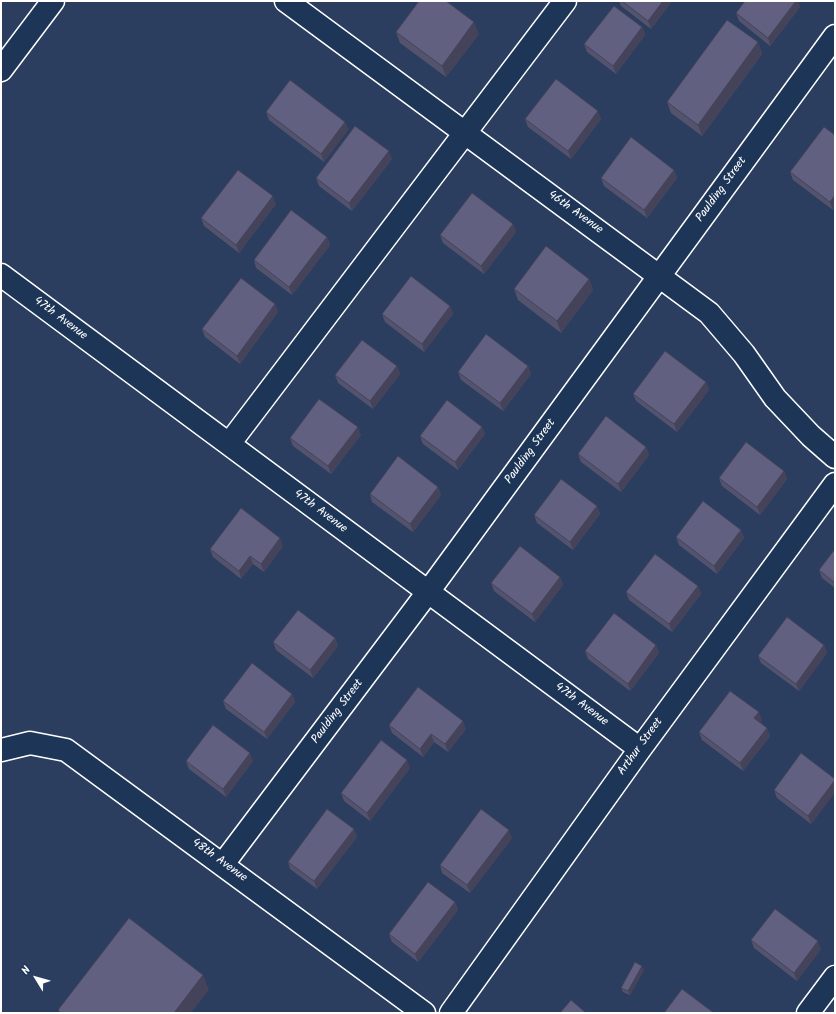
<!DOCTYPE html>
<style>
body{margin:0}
#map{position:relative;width:836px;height:1014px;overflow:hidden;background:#2b3e5f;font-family:Kalam,sans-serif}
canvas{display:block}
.frame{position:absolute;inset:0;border:2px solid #fff;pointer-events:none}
.north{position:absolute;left:16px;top:958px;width:40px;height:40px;-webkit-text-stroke:3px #1d3557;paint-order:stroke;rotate:307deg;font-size:11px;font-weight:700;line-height:16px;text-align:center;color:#fff}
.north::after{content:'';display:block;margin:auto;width:14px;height:18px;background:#fff;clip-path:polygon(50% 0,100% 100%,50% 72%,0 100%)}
</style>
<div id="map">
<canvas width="836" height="1014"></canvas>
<div class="frame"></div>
<div class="north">N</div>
</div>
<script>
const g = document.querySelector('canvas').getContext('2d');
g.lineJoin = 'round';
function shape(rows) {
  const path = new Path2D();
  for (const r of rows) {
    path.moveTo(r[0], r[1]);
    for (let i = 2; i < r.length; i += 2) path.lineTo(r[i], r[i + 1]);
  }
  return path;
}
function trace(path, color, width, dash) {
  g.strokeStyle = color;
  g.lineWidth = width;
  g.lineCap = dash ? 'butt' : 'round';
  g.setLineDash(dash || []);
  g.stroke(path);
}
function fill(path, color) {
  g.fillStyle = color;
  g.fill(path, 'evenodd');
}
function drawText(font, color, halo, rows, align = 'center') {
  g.font = font + ' Kalam,sans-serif';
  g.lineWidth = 4;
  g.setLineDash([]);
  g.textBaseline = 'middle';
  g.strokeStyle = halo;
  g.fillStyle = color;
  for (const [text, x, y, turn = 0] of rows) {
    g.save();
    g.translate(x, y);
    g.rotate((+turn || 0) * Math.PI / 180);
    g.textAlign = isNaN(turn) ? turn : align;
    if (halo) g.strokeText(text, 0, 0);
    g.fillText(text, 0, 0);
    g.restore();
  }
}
const street = shape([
 [286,1,709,313,744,354,775,398,811,436,835,457],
 [1,70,53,1],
 [1,275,640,749],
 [229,444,565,1],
 [1,750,30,743,66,750,424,1013],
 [223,864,428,592,835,36],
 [451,1013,640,749,835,484],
 [808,1013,835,977]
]);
trace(street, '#fff', 25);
trace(street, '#1d3557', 22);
fill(shape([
 [619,1,672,1,651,29,621,6],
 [796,1,798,1,800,7,770,46,739,21,736,13],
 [642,27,645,35,616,74,587,52,584,44],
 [396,32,479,34,446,77,400,43],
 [758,42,762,54,702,136,671,113,667,102],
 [266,112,345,122,348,130,324,162,269,120],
 [525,119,601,119,571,159,528,127],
 [835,135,835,207,833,210,793,180,790,172],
 [392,159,352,211,319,186,316,178],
 [674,170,677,178,647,218,604,186,601,178],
 [276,204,239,253,204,226,201,218],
 [513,224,516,232,484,274,443,243,440,235],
 [327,237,330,245,292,295,256,268,254,260],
 [589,279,593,290,561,333,518,300,514,289],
 [275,304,278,312,240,364,205,337,202,329],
 [450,306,453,314,424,352,385,322,382,314],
 [397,366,400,374,373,409,338,383,335,375],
 [528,366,531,374,503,411,461,380,458,372],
 [706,382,709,390,677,432,636,401,633,394],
 [482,427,485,434,458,470,423,444,420,436],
 [361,435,331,474,293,446,290,438],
 [646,447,649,455,621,492,581,462,578,454],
 [784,471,787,479,760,515,722,486,719,478],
 [438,487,441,495,413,532,372,502,370,494],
 [597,506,600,514,573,550,537,523,534,515],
 [741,530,744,538,717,574,679,545,676,537],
 [283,546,264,572,253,564,241,579,213,557,210,549],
 [835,549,835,588,822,578,819,570],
 [560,577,563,585,535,622,494,591,491,583],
 [698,586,701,594,672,632,629,600,626,592],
 [335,638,338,646,313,678,276,650,273,642],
 [656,645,659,653,630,691,588,659,585,651],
 [824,645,827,653,799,691,761,663,758,656],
 [292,694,295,702,267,739,226,709,223,701],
 [762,720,760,722,767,728,770,736,743,771,702,740,699,732],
 [389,725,466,729,448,752,434,742,423,757,392,733],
 [186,761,253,761,226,797,189,769],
 [410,768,370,821,344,801,341,793],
 [835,779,835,792,811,824,777,798,774,790],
 [354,829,357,837,317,889,290,869,288,862],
 [512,838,470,893,442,873,440,865],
 [455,902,458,910,418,962,392,942,389,934],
 [751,940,821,949,797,981,754,948],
 [644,970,630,995,623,992,621,988]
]), '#54536e');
fill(shape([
 [663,1,672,1,651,29,648,21],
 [796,1,798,1,800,7,770,46,768,38],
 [474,22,479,34,446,77,442,66],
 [642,27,645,35,616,74,613,66],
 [758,42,762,54,702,136,698,125],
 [598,111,601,119,571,159,568,151],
 [345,122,348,130,324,162,321,154],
 [389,151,392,159,352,211,349,203],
 [674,170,677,178,647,218,644,210],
 [835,195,835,207,833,210,830,202],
 [273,196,276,204,239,253,236,245],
 [513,224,516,232,484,274,481,266],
 [327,237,330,245,292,295,289,287],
 [589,279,593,290,561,333,557,321],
 [275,304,278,312,240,364,237,356],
 [450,306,453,314,424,352,422,344],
 [397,366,400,374,373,409,370,401],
 [528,366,531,374,503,411,500,403],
 [706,382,709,390,677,432,674,424],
 [358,427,361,435,331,474,328,466],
 [482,427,485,434,458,470,455,462],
 [646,447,649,455,621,492,618,484],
 [784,471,787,479,760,515,757,507],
 [438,487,441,495,413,532,410,524],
 [597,506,600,514,573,550,570,542],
 [741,530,744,538,717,574,714,566],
 [280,538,283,546,264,572,261,564],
 [250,556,253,564,241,579,239,571],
 [560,577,563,585,535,622,532,614],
 [698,586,701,594,672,632,669,624],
 [335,638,338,646,313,678,310,670],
 [656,645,659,653,630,691,628,684],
 [824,645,827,653,799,691,796,684],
 [292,694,295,702,267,739,264,732],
 [759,712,762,720,757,726,754,718],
 [463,721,466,729,448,752,445,744],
 [767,728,770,736,743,771,740,763],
 [431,734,434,742,423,757,420,749],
 [250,753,253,761,226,797,223,789],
 [407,760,410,768,370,821,367,813],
 [835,780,835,792,811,824,808,816],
 [354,829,357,837,317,889,314,881],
 [509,830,512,838,470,893,467,885],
 [455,902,458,910,418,962,415,954],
 [818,941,821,949,797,981,794,973],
 [642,966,644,970,630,995,628,991],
 [203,975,209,990,191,1013,174,1013]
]), '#45435a');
const building = shape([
 [419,1,446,1,474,22,442,66,396,32,419,1],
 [622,1,663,1,648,21,622,1],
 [745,1,796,1,768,38,736,13,745,1],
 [614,6,642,27,613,66,584,44,614,6],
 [727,20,758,42,698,125,667,102,727,20],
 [556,79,598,111,568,151,525,119,556,79],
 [290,80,345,122,321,154,266,112,290,80],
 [355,126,389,151,349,203,316,178,355,126],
 [824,127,835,135,835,195,830,202,790,172,824,127],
 [631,137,674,170,644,210,601,178,631,137],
 [238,170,273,196,236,245,201,218,238,170],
 [472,193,513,224,481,266,440,235,472,193],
 [291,210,327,237,289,287,254,260,291,210],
 [546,246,589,279,557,321,514,289,546,246],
 [411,276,450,306,422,344,382,314,411,276],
 [241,278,275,304,237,356,202,329,241,278],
 [486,334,528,366,500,403,458,372,486,334],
 [362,340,397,366,370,401,335,375,362,340],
 [665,351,706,382,674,424,633,394,665,351],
 [319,399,358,427,328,466,290,438,319,399],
 [447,400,482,427,455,462,420,436,447,400],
 [606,416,646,447,618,484,578,454,606,416],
 [746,442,784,471,757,507,719,478,746,442],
 [398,456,438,487,410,524,370,494,398,456],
 [561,479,597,506,570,542,534,515,561,479],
 [703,501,741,530,714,566,676,537,703,501],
 [241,508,280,538,261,564,250,556,239,571,210,549,241,508],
 [520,546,560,577,532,614,491,583,520,546],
 [835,549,835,583,819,570,835,549],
 [655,554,698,586,669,624,626,592,655,554],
 [298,610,335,638,310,670,273,642,298,610],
 [614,613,656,645,628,684,585,651,614,613],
 [787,617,824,645,796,684,758,656,787,617],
 [252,663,292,694,264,732,223,701,252,663],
 [418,687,463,721,445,744,431,734,420,749,389,725,418,687],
 [730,691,759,712,754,718,767,728,740,763,699,732,730,691],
 [213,725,250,753,223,789,186,761,213,725],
 [381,740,407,760,367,813,341,793,381,740],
 [801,753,835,779,835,780,808,816,774,790,801,753],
 [327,809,354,829,314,881,288,862,327,809],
 [481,809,509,830,467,885,440,865,481,809],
 [428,882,455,902,415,954,389,934,428,882],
 [775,909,818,941,794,973,751,940,775,909],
 [129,918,203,975,174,1013,61,1013,58,1010,129,918],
 [635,962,642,966,628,991,621,988,635,962],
 [682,989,714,1013,664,1013,682,989],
 [571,1000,586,1013,560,1013,571,1000]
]);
fill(building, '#626080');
trace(building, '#45435a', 1);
drawText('12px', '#fff', '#1d3557', [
 ["Paulding Street",722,190,-54],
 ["46th Avenue",575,213,36],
 ["47th Avenue",60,319,37],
 ["Paulding Street",531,452,-54],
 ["47th Avenue",320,512,37],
 ["47th Avenue",581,705,37],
 ["Paulding Street",338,712,-53],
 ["Arthur Street",641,747,-54],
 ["48th Avenue",219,861,36]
]);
</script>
